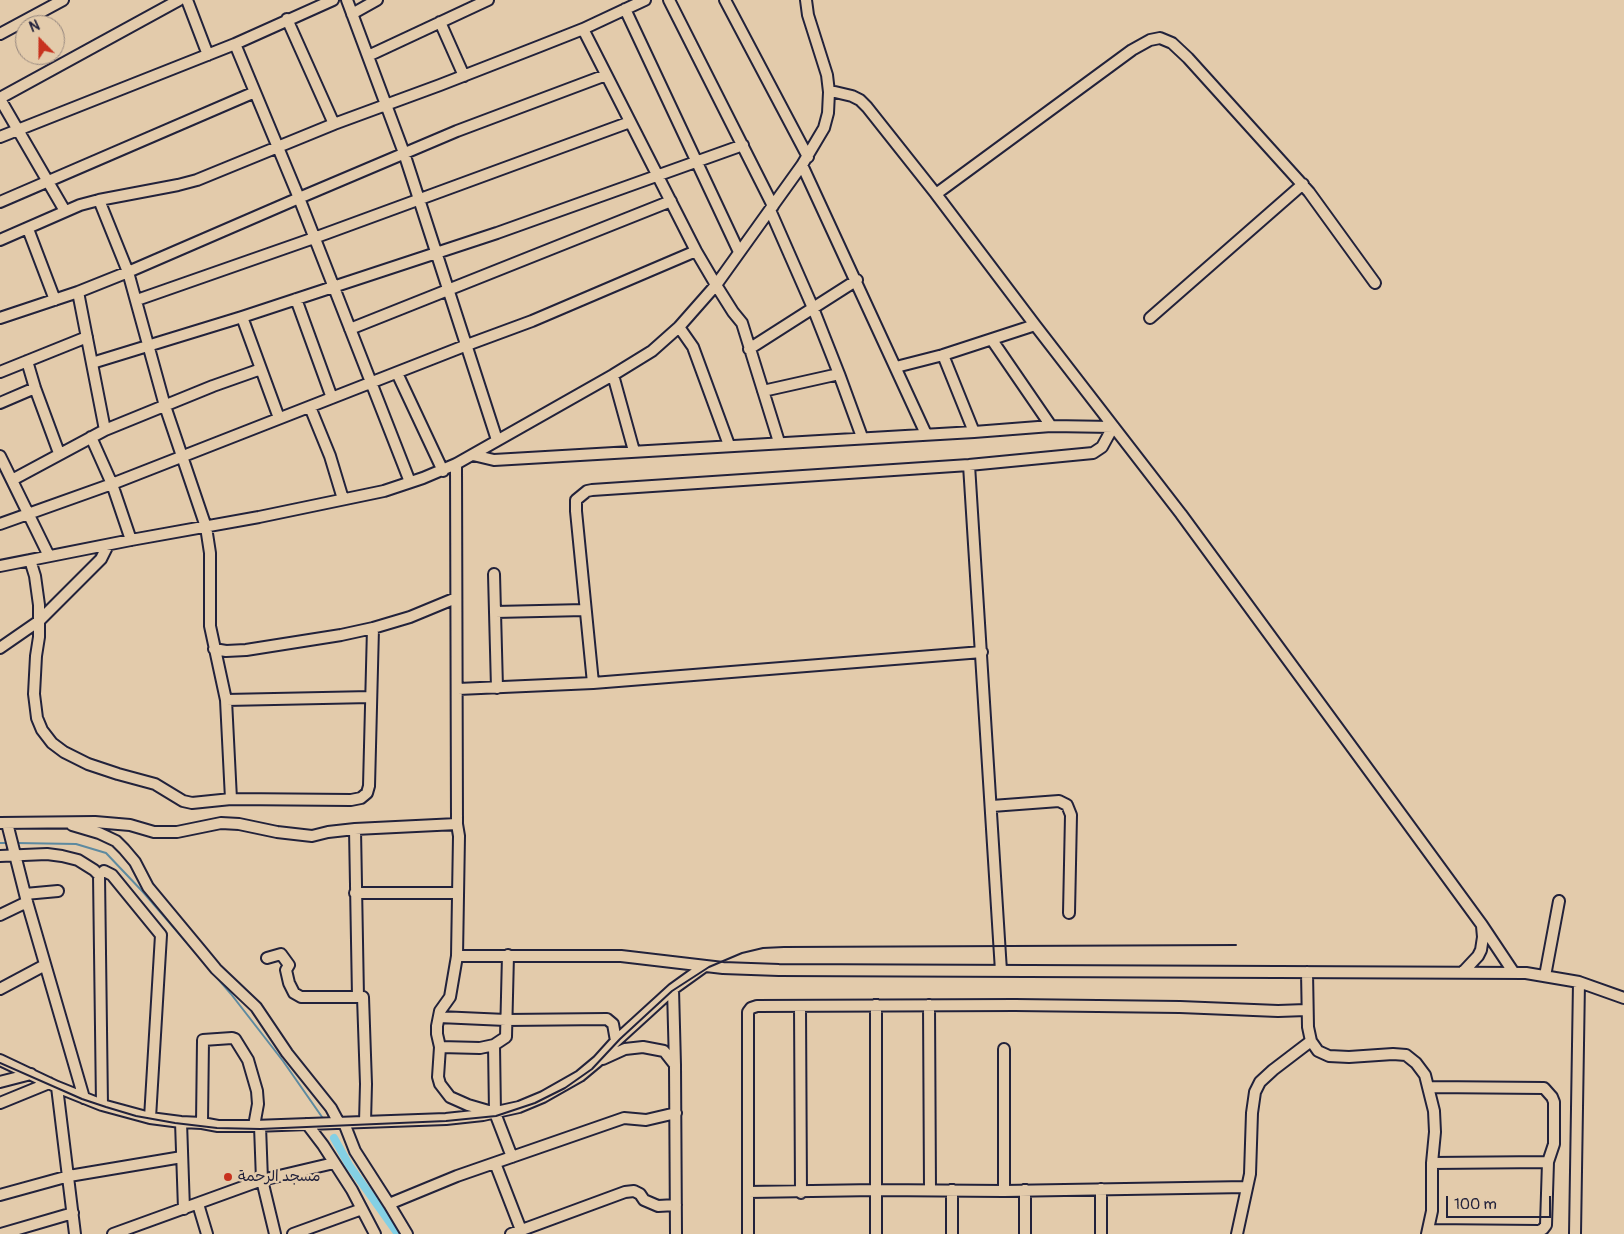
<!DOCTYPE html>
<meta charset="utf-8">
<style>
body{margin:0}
#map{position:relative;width:1624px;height:1234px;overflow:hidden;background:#e3cbab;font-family:Pangolin,sans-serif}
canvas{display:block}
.north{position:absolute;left:15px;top:15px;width:50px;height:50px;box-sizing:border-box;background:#e3cbab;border:1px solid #96877e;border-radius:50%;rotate:338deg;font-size:14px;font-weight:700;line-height:20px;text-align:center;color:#22223b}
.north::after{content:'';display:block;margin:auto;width:18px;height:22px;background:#c8321e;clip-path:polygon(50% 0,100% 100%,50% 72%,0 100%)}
.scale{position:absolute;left:1446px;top:1196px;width:105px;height:22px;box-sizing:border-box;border:2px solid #22223b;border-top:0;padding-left:6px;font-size:15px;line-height:18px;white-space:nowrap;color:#22223b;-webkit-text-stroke:4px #e3cbab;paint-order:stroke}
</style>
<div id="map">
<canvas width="1624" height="1234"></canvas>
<div class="north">N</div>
<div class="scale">100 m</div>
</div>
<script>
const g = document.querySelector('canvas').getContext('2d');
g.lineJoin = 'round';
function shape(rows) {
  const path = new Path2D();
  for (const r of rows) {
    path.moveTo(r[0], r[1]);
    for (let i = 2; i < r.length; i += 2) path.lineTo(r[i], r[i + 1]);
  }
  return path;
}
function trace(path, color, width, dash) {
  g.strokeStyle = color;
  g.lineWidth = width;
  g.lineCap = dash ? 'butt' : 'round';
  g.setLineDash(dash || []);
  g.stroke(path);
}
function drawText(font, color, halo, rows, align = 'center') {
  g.font = font + ' Pangolin,"Playpen Sans Arabic",sans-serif';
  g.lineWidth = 5;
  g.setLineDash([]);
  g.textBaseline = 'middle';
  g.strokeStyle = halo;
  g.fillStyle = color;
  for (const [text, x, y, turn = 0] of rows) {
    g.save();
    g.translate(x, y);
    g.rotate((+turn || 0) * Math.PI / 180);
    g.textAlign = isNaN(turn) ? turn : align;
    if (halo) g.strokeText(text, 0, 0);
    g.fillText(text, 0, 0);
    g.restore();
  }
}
trace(shape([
 [0,843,9,843],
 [16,843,76,844,106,853,143,892,231,994,283,1061,322,1117]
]), '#5d8aa0', 2);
trace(shape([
 [334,1138,349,1165,398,1234]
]), '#84d0e4', 8);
const minor = shape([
 [187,0,208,55],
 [347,0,404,153,497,440],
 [669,0,773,206],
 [725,0,808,157],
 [625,9,739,252],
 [352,14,377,0],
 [287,19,334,124],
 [440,22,464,76],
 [583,29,696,251,716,285,733,312,742,323,779,442],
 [0,34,63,0],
 [235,44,299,198,410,482],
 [368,56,488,0],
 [829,92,835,92,852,96,860,100,867,107,936,194,1035,325,1181,514,1384,791,1482,925,1514,973],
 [0,98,179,0],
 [0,99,65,211],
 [0,137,235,44,333,0],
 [802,165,926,434],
 [936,194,1132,50,1150,40,1160,38,1172,43,1188,58,1309,192,1375,283],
 [99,200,128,272,165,406,206,527,210,553,210,626,226,700,231,799],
 [0,202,255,92],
 [770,210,813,308,839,374,862,437],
 [28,229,55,300],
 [0,240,80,205,99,200,178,185,197,180,334,124,440,85,540,46,583,29,645,0],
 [78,292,105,430],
 [296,299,332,398],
 [137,300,314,238,630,122],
 [242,317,279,418],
 [0,318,78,292,128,272,299,198,457,131,606,75],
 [1150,318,1303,184],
 [679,327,693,347,729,445],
 [350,329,671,201],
 [992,340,1051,426],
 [749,349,857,280],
 [943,355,974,432],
 [27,361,35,388,59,453],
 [92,363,242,317,497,233,743,145],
 [896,367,943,355,1035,325],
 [0,372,87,337],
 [397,373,443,471],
 [613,375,634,451],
 [763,391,839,374],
 [0,403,35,388],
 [310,407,330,456,343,499],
 [91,437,112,484,131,540],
 [473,455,494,460,974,432,1051,426,1113,427,1102,447,1093,453,969,465,592,490,587,491,576,500,576,511,593,683],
 [0,456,49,556],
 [456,464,457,824,459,836,457,956,621,956,723,968,779,970,1526,973,1579,982,1624,998],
 [969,465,1001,971],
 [12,480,105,430,213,386,261,369],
 [0,524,112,484,467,345,532,321,696,251],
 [30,560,35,576,39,605,39,637,36,656,34,694,37,718,42,730,52,743,64,752,88,764,118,774,155,784,183,801,192,803,231,799,351,800,361,798,367,793,369,786,373,628],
 [0,566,131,540,259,517,384,491,423,478,456,464,613,375,652,351,679,327,716,285,802,165,824,128,828,113,829,92,827,75,808,15,806,0],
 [494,574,497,688],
 [495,612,585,610],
 [0,648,39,621,101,559,108,545],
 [214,649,226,651,246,650,341,635,373,628,410,617,456,598],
 [458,689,593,683,982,652],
 [226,700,371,697],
 [992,806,1059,801,1067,805,1071,815,1069,913],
 [0,823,95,822,130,825,154,832,177,832,221,823,239,824,277,832,312,836,328,832,355,829,457,824],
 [7,823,27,902,84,1098],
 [72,825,99,833,116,841,124,849,135,862,148,887,202,952,216,969,256,1007,287,1053,331,1108,339,1123],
 [355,829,358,997,363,997,366,1084,365,1122],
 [0,856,47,854,62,856,78,860,94,870,99,875,102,1105],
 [104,871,112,875,161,935,150,1118],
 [355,893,457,893],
 [25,894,58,891],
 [0,915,27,902],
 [457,956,450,997,440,1011,437,1026,437,1034,440,1047,438,1077,440,1084,450,1097,468,1105,492,1112],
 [267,958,281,954,289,965,286,970,289,983,294,993,301,997,358,997],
 [1307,972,1308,1027,1311,1041,1318,1051,1329,1056,1349,1057,1393,1054,1406,1055,1416,1063,1425,1075,1434,1111,1435,1132,1432,1163,1432,1211,1427,1234],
 [1463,972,1478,956,1481,950,1483,937,1482,926],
 [1545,976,1559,901],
 [0,989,45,965],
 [673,989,675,1065,676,1234],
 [876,1005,876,1234],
 [929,1005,930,1190],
 [800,1006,801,1193],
 [439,1017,506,1020,607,1019,613,1024,616,1041],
 [494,1045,495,1113,512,1157],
 [440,1047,480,1048,494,1045,506,1037,508,955],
 [603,1059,625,1049,643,1047,664,1051,675,1065],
 [0,1060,57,1087,102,1105,150,1118,181,1122,202,1123,218,1126,254,1126,446,1119,483,1115,519,1107,543,1097,580,1076,598,1061,616,1041,673,989,705,966],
 [0,1082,31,1074],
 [57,1087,75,1234],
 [0,1103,49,1083],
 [181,1122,184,1209],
 [202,1123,203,1040,232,1038,235,1039,248,1060,257,1091,258,1104,254,1126],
 [344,1123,355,1151,389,1204,407,1234],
 [307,1124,323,1145,352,1190,375,1234],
 [260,1126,262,1180,275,1234],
 [495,1163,521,1230],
 [1432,1163,1548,1162],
 [1004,1191,1004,1049],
 [748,1192,876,1190,1004,1191,1247,1187],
 [0,1195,69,1176,182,1157],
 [198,1204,207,1234],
 [389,1204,457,1176,624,1118,646,1120,676,1113],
 [1428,1230,1539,1231,1543,1229,1546,1225,1548,1162,1554,1144,1554,1102,1552,1097,1544,1088,1429,1087],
 [1,1234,73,1213],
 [113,1234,262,1180,334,1163],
 [293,1234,362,1209],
 [511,1234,625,1192,634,1191,640,1194,644,1200,658,1206,676,1205],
 [748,1234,748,1012,751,1008,757,1006,1015,1005,1180,1007,1278,1011,1306,1010],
 [952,1234,952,1190],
 [1025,1234,1025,1190],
 [1101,1234,1101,1189],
 [1237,1234,1250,1174,1252,1113,1255,1092,1260,1082,1273,1070,1311,1041],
 [1575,1234,1579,982]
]);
trace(minor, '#22223b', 14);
trace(minor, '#e3cbab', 10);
trace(shape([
 [0,1063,82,1099,106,1107,136,1116,175,1123,217,1128,260,1129,446,1121,496,1116,535,1103,565,1088,592,1069,620,1039,672,991,709,967,742,953,763,948,784,947,1236,945]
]), '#22223b', 2);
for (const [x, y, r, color] of [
 [228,1177,5,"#c8321e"]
]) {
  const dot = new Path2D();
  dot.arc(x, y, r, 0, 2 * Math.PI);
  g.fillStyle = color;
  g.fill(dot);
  trace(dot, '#e3cbab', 2);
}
drawText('15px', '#22223b', '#e3cbab', [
 ["مسجد الرحمة",238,1177]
], 'left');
</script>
